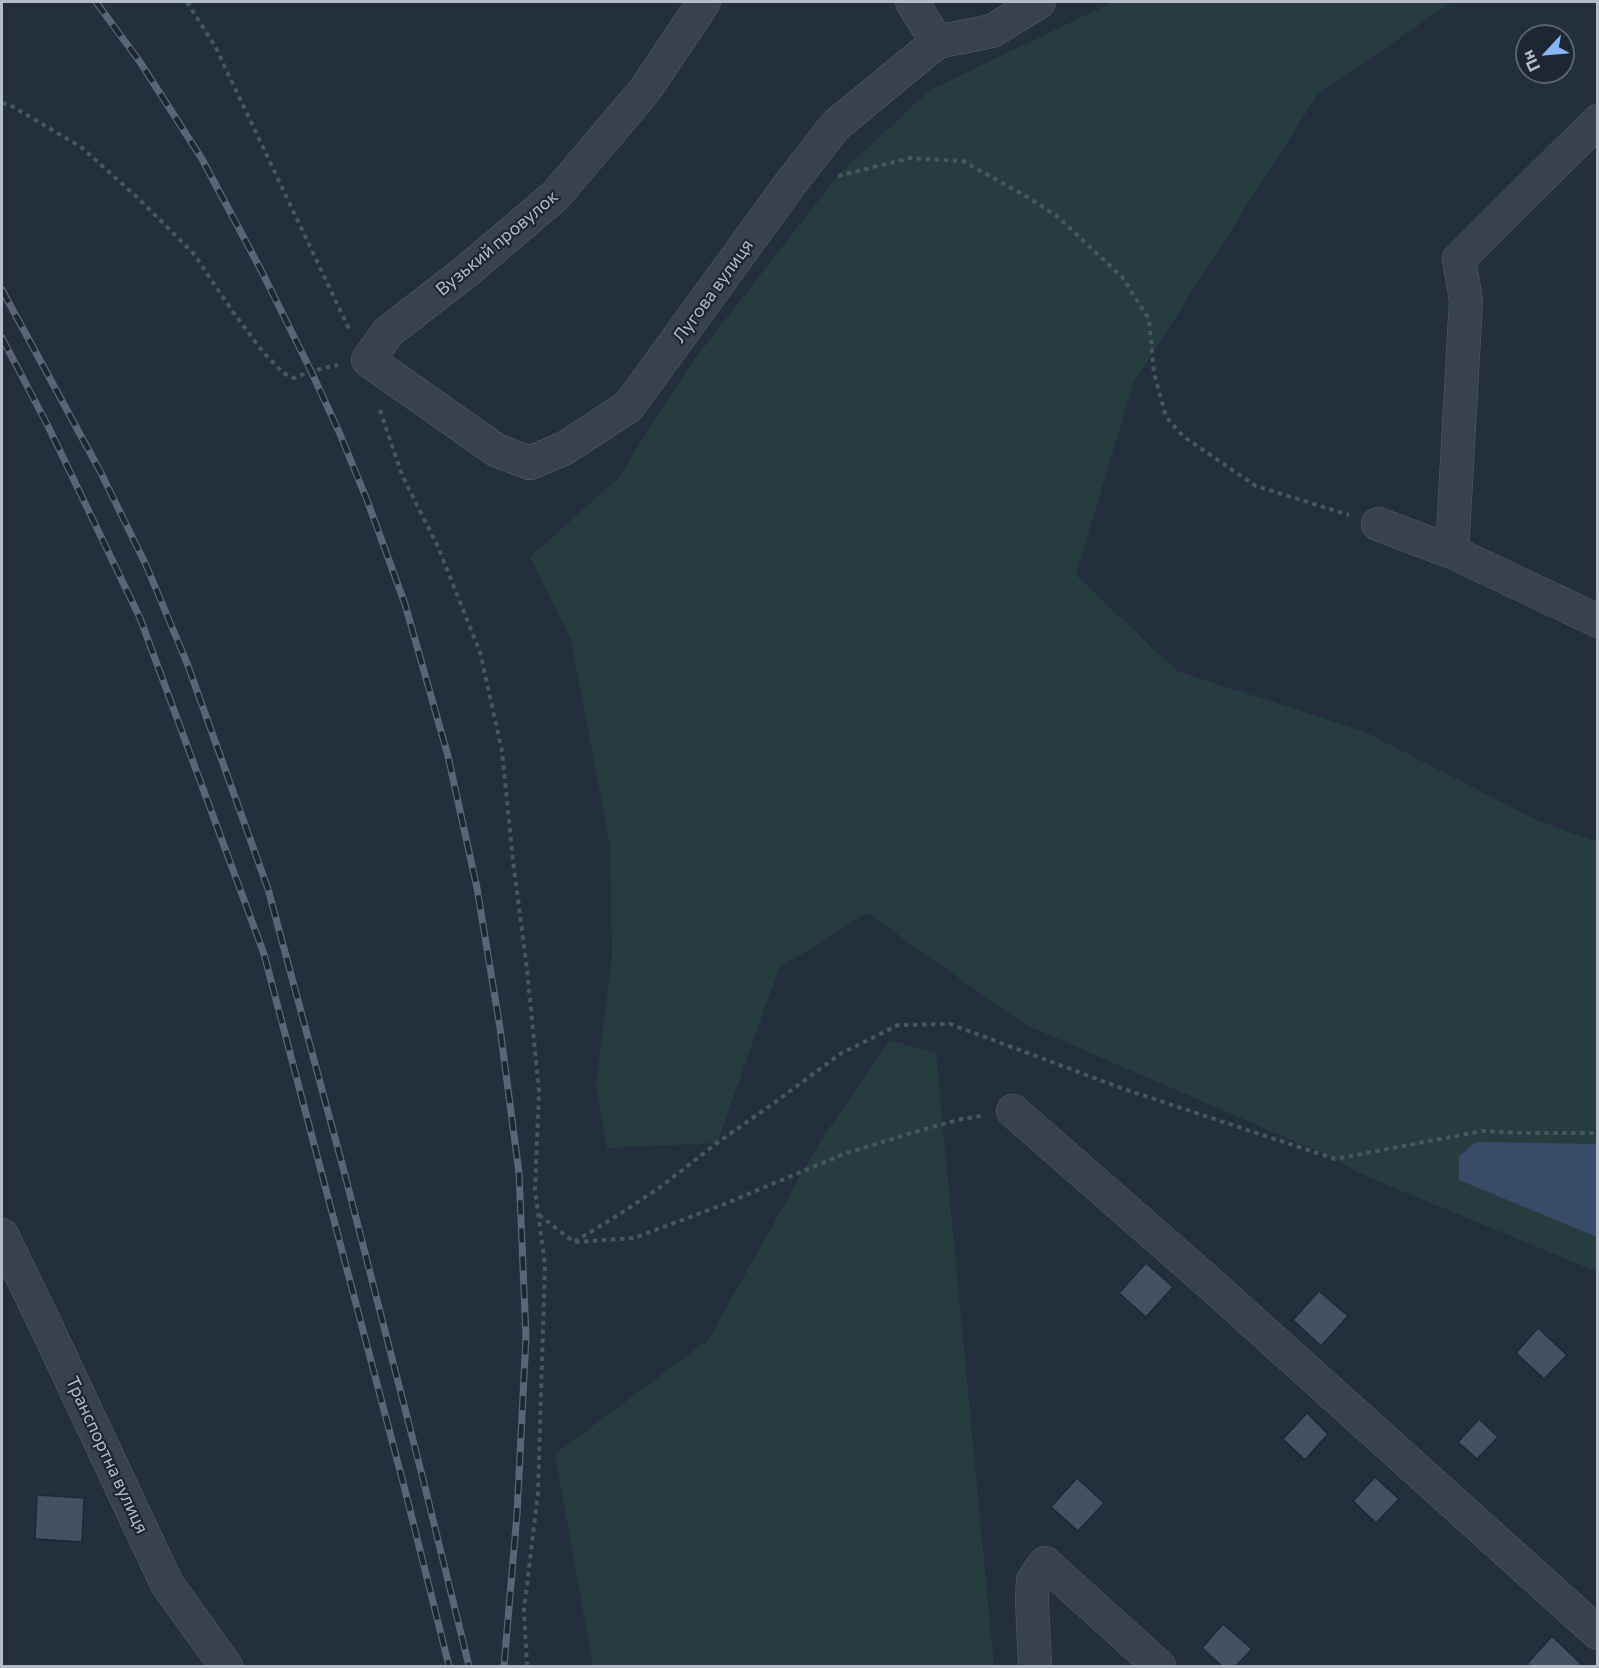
<!DOCTYPE html>
<meta charset="utf-8">
<style>
body{margin:0}
#map{position:relative;width:1599px;height:1668px;overflow:hidden;background:#242f3e;font-family:Commissioner,sans-serif}
canvas{display:block}
.frame{position:absolute;inset:0;border:3px solid #b4bcc9;pointer-events:none}
.north{position:absolute;left:1515px;top:24px;width:60px;height:60px;box-sizing:border-box;background:#1d2633;border:2px solid #59626f;border-radius:50%;rotate:244deg;font-size:16px;font-weight:700;line-height:24px;text-align:center;color:#b4bcc9}
.north::after{content:'';display:block;margin:auto;width:21px;height:27px;background:#8ab4f8;clip-path:polygon(50% 0,100% 100%,50% 72%,0 100%)}
</style>
<div id="map">
<canvas width="1599" height="1668"></canvas>
<div class="frame"></div>
<div class="north">Пн</div>
</div>
<script>
const g = document.querySelector('canvas').getContext('2d');
g.lineJoin = 'round';
function fill(path, color) {
  g.fillStyle = color;
  g.fill(path, 'evenodd');
}
function shape(rows) {
  const path = new Path2D();
  for (const r of rows) {
    path.moveTo(r[0], r[1]);
    for (let i = 2; i < r.length; i += 2) path.lineTo(r[i], r[i + 1]);
  }
  return path;
}
function trace(path, color, width, dash) {
  g.strokeStyle = color;
  g.lineWidth = width;
  g.lineCap = dash ? 'butt' : 'round';
  g.setLineDash(dash || []);
  g.stroke(path);
}
function drawText(font, color, halo, rows, align = 'center') {
  g.font = font + ' Commissioner,sans-serif';
  g.lineWidth = 4.5;
  g.setLineDash([]);
  g.textBaseline = 'middle';
  g.strokeStyle = halo;
  g.fillStyle = color;
  for (const [text, x, y, turn = 0] of rows) {
    g.save();
    g.translate(x, y);
    g.rotate((+turn || 0) * Math.PI / 180);
    g.textAlign = isNaN(turn) ? turn : align;
    if (halo) g.strokeText(text, 0, 0);
    g.fillText(text, 0, 0);
    g.restore();
  }
}
fill(shape([
 [1113,2,1452,2,1318,94,1133,384,1076,575,1177,671,1363,731,1539,821,1597,842,1597,1272,1361,1174,1335,1159,1024,1024,867,913,779,968,717,1143,607,1148,596,1087,612,959,610,845,571,640,530,557,618,478,690,365,839,174,930,90],
 [890,1040,936,1053,994,1666,593,1666,555,1454,708,1340,819,1143]
]), '#263c3f');
fill(shape([
 [1476,1142,1597,1144,1597,1237,1459,1180,1459,1156]
]), '#394c67');
const building = shape([
 [1146,1263,1173,1287,1146,1317,1119,1293,1146,1263],
 [1319,1291,1348,1316,1321,1346,1293,1320,1319,1291],
 [1538,1328,1567,1355,1544,1379,1516,1353,1538,1328],
 [1307,1413,1328,1434,1305,1460,1283,1439,1307,1413],
 [1479,1419,1498,1437,1477,1459,1458,1442,1479,1419],
 [1375,1477,1399,1499,1376,1523,1353,1501,1375,1477],
 [1077,1478,1104,1503,1078,1531,1051,1507,1077,1478],
 [37,1495,84,1498,82,1542,35,1539,37,1495],
 [1223,1624,1252,1649,1236,1666,1222,1666,1202,1648,1223,1624],
 [1552,1636,1582,1665,1581,1666,1530,1666,1527,1664,1552,1636]
]);
fill(building, '#455162');
trace(building, '#1f2835', 1.5);
const minor = shape([
 [704,2,645,90,556,195,468,270,388,332,368,360,496,450,530,463,565,448,629,406,790,184,836,125,937,42,992,31,1039,2],
 [912,2,937,42],
 [1378,524,1452,552,1598,621],
 [1452,552,1466,300,1459,259,1598,121],
 [1013,1111,1205,1279,1598,1633],
 [2,1235,46,1326,167,1584,226,1666],
 [1035,1666,1032,1600,1033,1580,1045,1563,1159,1666]
]);
trace(minor, '#565f6c', 34);
trace(shape([
 [187,2,215,46,350,331],
 [2,103,10,105,81,147,138,198,194,254,233,312,263,352,283,373,294,378,311,371,338,365],
 [838,176,910,158,963,161,1024,195,1057,216,1122,277,1149,319,1154,373,1166,417,1184,437,1256,486,1349,515],
 [380,410,402,475,438,547,480,652,502,751,513,861,527,969,539,1091,535,1190,545,1265,538,1492,524,1610,527,1666],
 [539,1215,574,1242,615,1217,659,1188,717,1143,774,1103,840,1054,898,1025,950,1024,1124,1089,1335,1159,1482,1131,1525,1133,1598,1133],
 [575,1242,634,1238,722,1205,844,1154,921,1130,962,1119,981,1116]
]), '#44595c', 4, [4.5, 4.5]);
trace(minor, '#38414e', 33);
const rail = shape([
 [96,2,140,62,202,159,262,272,311,371,340,434,367,500,405,604,448,756,477,888,500,1028,519,1173,526,1337,517,1514,504,1666],
 [2,290,100,471,146,565,187,663,268,889,345,1175,423,1479,469,1666],
 [2,338,49,428,140,618,264,954,405,1490,449,1666]
]);
trace(rail, '#5a6575', 7);
trace(rail, '#1d2633', 4.5, [14]);
drawText('18px', '#b4bcc9', '#1d2633', [
 ["Вузький провулок",497,243,-40],
 ["Лугова вулиця",713,291,-54],
 ["Транспортна вулиця",107,1455,65]
]);
</script>
